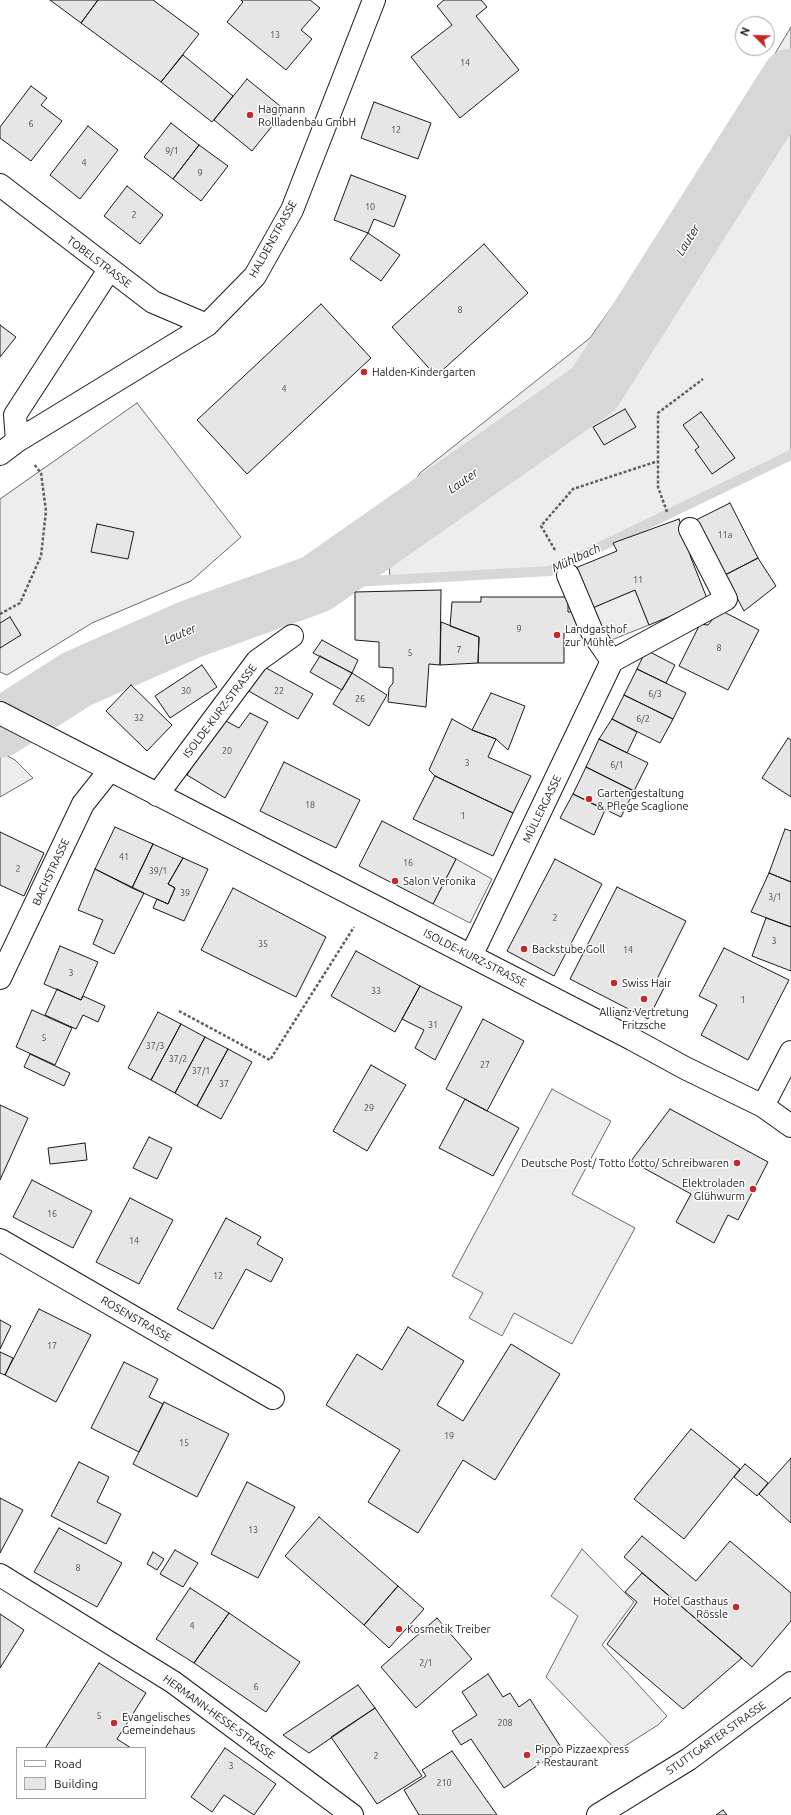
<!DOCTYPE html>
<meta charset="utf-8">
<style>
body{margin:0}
#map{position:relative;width:791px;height:1815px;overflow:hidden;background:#fff;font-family:Ubuntu,sans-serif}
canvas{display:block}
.legend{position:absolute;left:16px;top:1747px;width:130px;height:52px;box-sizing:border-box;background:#fff;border:1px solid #a3a3a3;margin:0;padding:5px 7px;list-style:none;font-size:12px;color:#1a1a1a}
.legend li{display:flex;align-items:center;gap:8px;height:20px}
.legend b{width:20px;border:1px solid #a3a3a3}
.north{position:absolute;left:735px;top:16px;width:40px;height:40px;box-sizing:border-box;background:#fff;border:1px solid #a3a3a3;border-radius:50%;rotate:293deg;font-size:11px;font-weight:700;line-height:16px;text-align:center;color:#1a1a1a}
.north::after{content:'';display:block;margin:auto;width:14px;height:18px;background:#c62828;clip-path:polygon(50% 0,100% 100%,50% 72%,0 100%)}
</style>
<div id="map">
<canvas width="791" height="1815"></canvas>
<ul class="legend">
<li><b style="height:5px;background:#fff"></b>Road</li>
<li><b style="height:11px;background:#e6e6e6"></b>Building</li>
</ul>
<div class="north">N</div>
</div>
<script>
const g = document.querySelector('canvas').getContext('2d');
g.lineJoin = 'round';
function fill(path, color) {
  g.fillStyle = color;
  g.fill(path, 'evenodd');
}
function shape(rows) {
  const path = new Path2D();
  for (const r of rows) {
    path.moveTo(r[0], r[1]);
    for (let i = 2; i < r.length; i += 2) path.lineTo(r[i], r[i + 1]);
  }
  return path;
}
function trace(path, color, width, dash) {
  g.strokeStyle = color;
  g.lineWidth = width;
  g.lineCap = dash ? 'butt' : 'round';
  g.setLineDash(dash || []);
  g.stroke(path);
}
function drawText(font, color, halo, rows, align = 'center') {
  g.font = font + ' Ubuntu,sans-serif';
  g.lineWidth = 3;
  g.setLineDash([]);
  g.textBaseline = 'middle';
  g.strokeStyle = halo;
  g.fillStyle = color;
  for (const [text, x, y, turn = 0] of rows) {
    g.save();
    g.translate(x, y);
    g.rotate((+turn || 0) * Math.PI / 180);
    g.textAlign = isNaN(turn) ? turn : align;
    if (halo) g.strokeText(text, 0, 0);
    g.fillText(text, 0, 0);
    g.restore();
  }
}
const built = shape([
 [791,27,791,455,550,571,390,579,389,561,363,567,420,473,590,338,690,196,791,27],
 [137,403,241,537,191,581,92,623,7,675,0,672,0,499,137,403],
 [635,590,649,625,604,643,590,609,635,590],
 [0,752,15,760,33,778,0,797,0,752],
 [456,859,492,879,470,923,433,904,456,859],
 [552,1089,611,1121,572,1194,635,1228,572,1344,514,1313,502,1336,469,1318,483,1293,452,1276,552,1089],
 [582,1549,634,1602,602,1645,667,1716,658,1725,617,1751,546,1677,578,1616,551,1596,582,1549]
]);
fill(built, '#ededed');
trace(built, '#6a6a6a', 1);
trace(shape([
 [316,584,550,571,791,455]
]), '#d7d7d7', 10);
trace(shape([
 [0,728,77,679,191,629,316,584,594,389,791,78]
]), '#d7d7d7', 59);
const building = shape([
 [50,0,98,0,81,23,50,0],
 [98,0,153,0,199,34,161,82,81,23,98,0],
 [241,0,310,0,320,8,301,30,312,39,286,70,227,22,243,2,241,0],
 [444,0,481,0,487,7,476,16,519,70,460,118,411,57,452,25,437,6,444,0],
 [183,55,233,96,212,122,161,82,183,55],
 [247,79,285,110,252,151,214,120,247,79],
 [31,86,47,98,41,105,62,121,31,161,0,138,0,127,31,86],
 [374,102,431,123,418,159,361,138,374,102],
 [171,123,199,145,173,179,144,157,171,123],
 [88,126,118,150,80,199,50,175,88,126],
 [199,145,228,166,201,201,173,179,199,145],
 [351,175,406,196,394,227,374,219,368,233,334,220,351,175],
 [127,186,163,215,140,244,104,216,127,186],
 [368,233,400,255,381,281,350,259,368,233],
 [484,244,528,293,436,376,392,327,484,244],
 [321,304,371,358,247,474,197,420,321,304],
 [0,325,16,337,0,357,0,325],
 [625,409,636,427,604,445,593,427,625,409],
 [701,412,735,458,712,474,695,450,699,447,683,425,701,412],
 [730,503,758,558,725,575,696,520,730,503],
 [679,519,691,558,708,601,649,625,635,590,590,609,573,569,617,551,613,543,679,519],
 [97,524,134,532,128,559,91,552,97,524],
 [758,558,776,586,744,611,725,575,758,558],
 [441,590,440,665,429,664,426,707,388,702,389,688,393,683,393,668,379,667,379,642,355,640,355,592,441,590],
 [481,597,568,597,568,612,581,612,581,633,564,633,564,663,478,663,479,637,450,626,452,602,481,602,481,597],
 [720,610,759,630,728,690,679,666,700,624,708,625,720,610],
 [10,617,21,635,0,648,0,623,10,617],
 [441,622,479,637,478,663,440,665,441,622],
 [322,640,358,660,352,673,313,653,322,640],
 [646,650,675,665,666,683,637,669,646,650],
 [320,656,352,673,342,690,310,672,320,656],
 [259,664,313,694,298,719,245,689,259,664],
 [202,665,217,687,170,718,155,696,202,665],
 [637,669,686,693,673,719,624,695,637,669],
 [352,673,387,695,369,726,333,704,352,673],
 [131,685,172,725,147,751,106,711,131,685],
 [491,693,525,706,508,750,496,739,472,730,491,693],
 [624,695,673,719,660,743,612,719,624,695],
 [250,713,268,722,225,798,187,775,222,719,239,728,250,713],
 [452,719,472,730,496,739,488,757,531,776,513,813,435,776,429,770,452,719],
 [612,719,637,732,627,753,599,739,612,719],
 [788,738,791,740,791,797,762,778,788,738],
 [599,739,648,763,634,791,586,767,599,739],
 [284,762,360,800,336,848,260,811,284,762],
 [586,767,634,791,621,817,573,794,586,767],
 [435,776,513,813,493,856,413,819,435,776],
 [573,794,605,810,594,835,560,818,573,794],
 [382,821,456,859,433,904,359,866,382,821],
 [115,827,153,844,132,888,95,869,115,827],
 [785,829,791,831,791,882,769,873,785,829],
 [0,832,44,853,24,896,0,885,0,832],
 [153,844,183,858,168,884,175,888,168,904,132,888,153,844],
 [183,858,208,869,184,921,153,908,157,899,168,904,175,888,168,884,183,858],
 [555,859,602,884,554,976,507,951,555,859],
 [95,869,144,893,114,954,93,944,103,920,78,910,95,869],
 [769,873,791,882,791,927,751,912,769,873],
 [617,887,686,921,655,983,664,988,648,1019,570,979,617,887],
 [233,888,326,937,296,997,201,950,233,888],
 [766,918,791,927,791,971,752,956,766,918],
 [60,946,98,962,81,1000,44,984,60,946],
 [724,948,789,980,748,1060,701,1035,717,1005,699,996,724,948],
 [356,951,420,986,395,1032,331,996,356,951],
 [420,986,462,1007,435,1060,415,1048,424,1030,402,1019,420,986],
 [57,989,81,1000,83,996,105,1006,98,1022,83,1015,76,1029,45,1015,57,989],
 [32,1010,72,1028,55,1065,16,1047,32,1010],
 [158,1012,181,1024,151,1080,128,1068,158,1012],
 [483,1019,524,1041,487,1111,446,1089,483,1019],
 [181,1024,205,1037,175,1093,151,1080,181,1024],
 [205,1037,228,1049,197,1106,175,1093,205,1037],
 [228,1049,252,1062,221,1119,197,1106,228,1049],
 [30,1054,70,1073,64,1086,24,1067,30,1054],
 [371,1065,406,1085,367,1151,333,1131,371,1065],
 [465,1099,519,1128,493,1176,439,1148,465,1099],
 [0,1105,28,1118,0,1180,0,1105],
 [670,1109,768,1162,738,1220,728,1215,714,1243,676,1222,691,1194,631,1161,670,1109],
 [149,1137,172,1148,157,1179,133,1168,149,1137],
 [85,1143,87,1160,50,1164,48,1148,85,1143],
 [32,1180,92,1211,73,1248,13,1217,32,1180],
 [130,1198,173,1220,139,1284,96,1262,130,1198],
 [226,1218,261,1237,257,1244,283,1259,271,1282,246,1269,213,1329,177,1309,226,1218],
 [39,1309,91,1335,56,1402,5,1375,39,1309],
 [0,1320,11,1326,0,1349,0,1320],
 [408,1327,464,1361,437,1405,463,1421,511,1344,560,1374,495,1480,463,1460,418,1533,368,1502,400,1450,326,1405,357,1354,382,1370,408,1327],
 [0,1352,13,1358,5,1375,0,1373,0,1352],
 [124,1362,158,1379,149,1397,163,1404,139,1452,91,1428,124,1362],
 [164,1402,229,1434,197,1497,133,1464,164,1402],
 [691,1429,740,1469,684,1539,634,1499,691,1429],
 [791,1458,791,1523,759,1494,791,1458],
 [79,1462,109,1477,97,1502,121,1514,106,1544,51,1516,79,1462],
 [745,1464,768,1483,757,1496,734,1477,745,1464],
 [247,1482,295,1507,258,1578,211,1554,247,1482],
 [0,1498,23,1510,0,1553,0,1498],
 [319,1517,398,1586,364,1625,285,1556,319,1517],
 [59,1528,122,1563,97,1607,34,1572,59,1528],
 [642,1536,696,1581,730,1541,791,1593,791,1621,752,1667,624,1557,642,1536],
 [175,1550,198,1563,183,1587,160,1574,175,1550],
 [153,1552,164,1559,157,1570,147,1564,153,1552],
 [642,1573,742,1658,683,1709,607,1644,637,1602,625,1592,642,1573],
 [398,1586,424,1609,389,1648,364,1625,398,1586],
 [190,1588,229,1613,194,1663,156,1639,190,1588],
 [229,1613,300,1662,266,1712,194,1663,229,1613],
 [0,1614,24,1630,0,1668,0,1614],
 [437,1618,472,1659,416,1708,381,1667,437,1618],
 [99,1663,146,1693,117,1739,131,1748,48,1748,46,1747,99,1663],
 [488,1674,503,1697,510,1693,519,1707,530,1699,562,1749,504,1788,471,1739,461,1745,452,1731,477,1715,462,1692,488,1674],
 [358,1685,375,1708,309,1753,283,1735,358,1685],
 [375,1708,422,1776,377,1804,331,1737,375,1708],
 [225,1748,276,1784,254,1815,224,1795,212,1812,191,1797,225,1748],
 [452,1751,497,1815,419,1815,404,1790,426,1776,422,1770,452,1751],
 [723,1810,727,1815,716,1815,723,1810]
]);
fill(building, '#e6e6e6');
trace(building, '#1a1a1a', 1);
const minor = shape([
 [0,185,153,302,207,325],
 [17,441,15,415,109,270],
 [0,454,17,441,207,325,255,276,292,210,374,0],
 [568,575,592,632,612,661],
 [0,713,632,1039,685,1068,763,1106,791,1126],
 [157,795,257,661,292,636],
 [471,956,612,661,726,599,690,529],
 [0,978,83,804,110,770],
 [763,1106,791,1052],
 [0,1240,273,1398],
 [0,1575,173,1682,352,1815]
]);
const major = shape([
 [598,1815,689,1759,791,1683]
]);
trace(minor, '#1a1a1a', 24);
trace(major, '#1a1a1a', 24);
trace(shape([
 [667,512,658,487,658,413,703,379],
 [555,550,541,526,573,489,658,461],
 [0,614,20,603,41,556,46,511,41,473,34,464],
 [179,1011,270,1060,354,927]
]), '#5f5f5f', 2.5, [3, 2]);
trace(minor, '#fff', 22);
trace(major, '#fff', 22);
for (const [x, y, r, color] of [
 [250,115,4,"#c62828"],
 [364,372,4,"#c62828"],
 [557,635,4,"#c62828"],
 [589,799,4,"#c62828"],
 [395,881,4,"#c62828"],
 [524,949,4,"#c62828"],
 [614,983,4,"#c62828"],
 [644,999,4,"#c62828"],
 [737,1163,4,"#c62828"],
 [753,1189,4,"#c62828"],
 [736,1607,4,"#c62828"],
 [399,1629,4,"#c62828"],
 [114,1723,4,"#c62828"],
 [527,1755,4,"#c62828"]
]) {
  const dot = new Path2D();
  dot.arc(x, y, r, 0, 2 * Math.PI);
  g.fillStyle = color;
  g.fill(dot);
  trace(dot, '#fff', 1.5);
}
drawText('9px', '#4d4d4d', null, [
 ["13",275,35],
 ["14",465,63],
 ["6",31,124],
 ["12",396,130],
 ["9/1",172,151],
 ["4",84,163],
 ["9",200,173],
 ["10",370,207],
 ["2",134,215],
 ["8",460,310],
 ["4",284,389],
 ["11a",725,535],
 ["11",638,580],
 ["9",519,629],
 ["8",719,648],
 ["7",459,650],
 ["5",410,653],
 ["30",186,691],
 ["22",279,691],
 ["6/3",655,694],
 ["26",360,699],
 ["32",139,718],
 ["6/2",643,719],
 ["20",227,751],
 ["3",467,763],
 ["6/1",617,765],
 ["18",310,805],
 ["1",463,816],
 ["41",124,857],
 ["16",408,863],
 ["2",18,869],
 ["39/1",158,871],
 ["39",185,893],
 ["3/1",775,897],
 ["2",555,918],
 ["3",774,941],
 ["35",263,944],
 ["14",628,950],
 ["3",71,973],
 ["33",376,991],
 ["1",743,1000],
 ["31",433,1025],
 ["5",44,1038],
 ["37/3",155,1046],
 ["37/2",178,1059],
 ["27",485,1065],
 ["37/1",201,1071],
 ["37",224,1084],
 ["29",369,1108],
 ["16",52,1214],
 ["14",134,1241],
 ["12",218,1276],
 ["17",52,1346],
 ["19",449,1436],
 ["15",184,1443],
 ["13",253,1530],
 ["8",78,1568],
 ["4",192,1626],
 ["2/1",426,1663],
 ["6",256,1687],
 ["5",99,1716],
 ["208",505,1723],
 ["2",376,1756],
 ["3",231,1766],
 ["210",444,1783]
]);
drawText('11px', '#1a1a1a', '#fff', [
 ["Hagmann",258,109],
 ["Rollladenbau GmbH",258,122],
 ["Halden-Kindergarten",372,372],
 ["Landgasthof",565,629],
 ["zur Mühle",565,642],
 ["Gartengestaltung",597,793],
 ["& Pflege Scaglione",597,806],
 ["Salon Veronika",403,881],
 ["Backstube Goll",532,949],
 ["Swiss Hair",622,983],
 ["Allianz Vertretung",644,1012,"center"],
 ["Fritzsche",644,1025,"center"],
 ["Deutsche Post/ Totto Lotto/ Schreibwaren",729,1163,"right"],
 ["Elektroladen",745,1183,"right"],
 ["Glühwurm",745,1196,"right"],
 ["Hotel Gasthaus",728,1601,"right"],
 ["Rössle",728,1614,"right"],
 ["Kosmetik Treiber",407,1629],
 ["Evangelisches",122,1717],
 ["Gemeindehaus",122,1730],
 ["Pippo Pizzaexpress",535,1749],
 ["+ Restaurant",535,1762]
], 'left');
drawText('11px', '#1a1a1a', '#fff', [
 ["HALDENSTRASSE",273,239,-61],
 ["TOBELSTRASSE",99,262,37],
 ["ISOLDE-KURZ-STRASSE",220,711,-53],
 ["MÜLLERGASSE",542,809,-64],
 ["BACHSTRASSE",51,872,-65],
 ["ISOLDE-KURZ-STRASSE",475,958,27],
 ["ROSENSTRASSE",136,1319,30],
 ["HERMANN-HESSE-STRASSE",219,1717,36],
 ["STUTTGARTER STRASSE",716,1738,-35]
]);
drawText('italic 12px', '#1a1a1a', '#fff', [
 ["Lauter",688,240,-58],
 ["Lauter",463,481,-35],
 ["Mühlbach",576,558,-25],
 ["Lauter",180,634,-23]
]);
</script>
